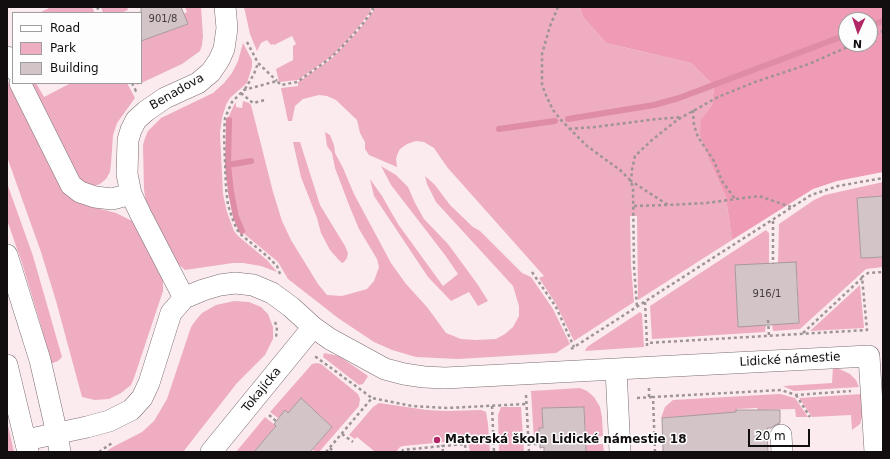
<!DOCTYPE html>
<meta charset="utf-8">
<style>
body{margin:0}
#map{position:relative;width:890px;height:459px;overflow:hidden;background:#fbebef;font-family:"DejaVu Sans",sans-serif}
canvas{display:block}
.frame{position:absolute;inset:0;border:8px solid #120e0f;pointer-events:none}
.legend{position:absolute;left:12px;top:12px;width:130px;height:72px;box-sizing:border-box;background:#fdfdfd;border:1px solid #9f9d9e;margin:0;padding:5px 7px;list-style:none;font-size:12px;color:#120e0f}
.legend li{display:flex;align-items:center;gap:8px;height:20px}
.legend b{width:20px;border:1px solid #9f9d9e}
.north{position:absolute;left:838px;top:12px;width:40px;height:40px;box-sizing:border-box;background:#fdfdfd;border:1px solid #9f9d9e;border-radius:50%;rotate:183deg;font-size:11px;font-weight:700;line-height:16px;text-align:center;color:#120e0f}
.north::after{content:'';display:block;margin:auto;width:14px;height:18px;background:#b22765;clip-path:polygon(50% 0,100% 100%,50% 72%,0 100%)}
.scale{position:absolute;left:748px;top:429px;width:62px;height:18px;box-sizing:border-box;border:2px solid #120e0f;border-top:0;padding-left:5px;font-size:12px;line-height:14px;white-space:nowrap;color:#120e0f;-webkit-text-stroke:3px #fdfdfd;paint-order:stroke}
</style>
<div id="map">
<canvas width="890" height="459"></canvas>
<div class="frame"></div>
<ul class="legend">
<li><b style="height:5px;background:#fff"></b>Road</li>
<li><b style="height:11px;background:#eeadc0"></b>Park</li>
<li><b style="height:11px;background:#d3c4c8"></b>Building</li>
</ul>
<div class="north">N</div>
<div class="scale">20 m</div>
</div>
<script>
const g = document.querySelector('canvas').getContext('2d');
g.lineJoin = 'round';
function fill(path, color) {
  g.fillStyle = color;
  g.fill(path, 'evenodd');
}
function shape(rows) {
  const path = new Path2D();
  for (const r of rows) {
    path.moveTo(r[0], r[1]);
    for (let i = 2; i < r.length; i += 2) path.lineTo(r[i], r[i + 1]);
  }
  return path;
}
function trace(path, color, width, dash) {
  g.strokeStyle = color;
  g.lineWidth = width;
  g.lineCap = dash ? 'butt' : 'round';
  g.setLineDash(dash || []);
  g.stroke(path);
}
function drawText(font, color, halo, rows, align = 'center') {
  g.font = font + ' "DejaVu Sans",sans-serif';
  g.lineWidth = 3;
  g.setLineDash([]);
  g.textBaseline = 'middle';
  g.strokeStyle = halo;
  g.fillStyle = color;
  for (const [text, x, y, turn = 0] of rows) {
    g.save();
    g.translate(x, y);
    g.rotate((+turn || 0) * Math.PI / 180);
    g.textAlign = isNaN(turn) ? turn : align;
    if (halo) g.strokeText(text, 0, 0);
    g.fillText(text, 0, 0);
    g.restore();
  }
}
fill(shape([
 [51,7,92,7,95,13,39,13],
 [101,7,127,7,128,10,121,13,103,13],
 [185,7,201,7,203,36,202,45,200,51,182,64,137,85,136,83,141,83,141,41,188,24,183,14,187,12],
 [244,7,370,7,371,11,349,39,332,56,298,80,279,82,276,69,293,60,293,46,296,44,292,36,274,45,273,44,271,45,267,40,261,43,257,51,250,34],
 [373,7,580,7,583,17,606,43,691,63,714,86,712,105,701,119,711,164,726,198,732,240,638,300,637,216,630,216,631,265,634,302,574,341,556,304,539,278,544,276,447,167,434,148,424,142,416,141,407,144,400,149,397,155,396,159,397,167,369,155,365,149,365,142,360,133,357,120,336,100,327,96,319,95,303,99,295,106,292,121,288,121,281,88,298,86,298,82,331,59,358,31,374,10],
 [243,43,252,60,252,67,247,83,230,98,226,105,222,118,220,133,223,194,227,212,234,231,238,236,267,260,277,272,261,266,243,263,233,263,185,270,178,264,171,254,146,204,144,189,143,145,145,138,148,131,161,118,213,93,224,83,232,73,238,61],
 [7,79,54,174,89,206,116,213,132,221,142,236,163,280,163,291,134,378,131,385,121,393,109,399,95,400,82,397,56,301,41,252,7,157],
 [30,83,36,83,44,97,71,83,127,83,135,98,117,123,113,135,111,164,110,172,106,179,100,184,94,186,87,186,78,178],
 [243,101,249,103,251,105,273,192,282,221,291,240,318,284,327,295,342,296,367,289,374,281,379,267,377,259,359,229,349,205,335,168,332,153,327,146,325,132,330,135,334,145,335,153,343,168,354,194,391,263,406,284,427,307,446,333,461,339,476,340,496,339,505,334,513,327,519,316,519,306,513,286,436,202,427,184,425,176,435,185,450,205,473,227,480,231,522,273,531,277,553,309,570,344,556,353,458,359,416,357,392,350,374,342,338,318,288,279,278,262,242,232,244,231,239,221,232,191,229,155,230,119,228,118,234,105,236,102,236,107,242,108],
 [293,142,300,142,320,205,345,246,348,253,347,258,344,262,342,263,337,258,330,250,321,233,317,218,301,177],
 [381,166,396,175,408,187,415,203,424,219,448,244,478,285,488,301,478,306,469,292,451,301,428,277,374,196,370,179,382,196,398,224,443,286,458,274,445,255,391,185],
 [883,182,883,196,857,198,861,258,883,257,883,267,866,269,800,329,773,331,772,324,799,323,798,296,794,296,794,290,798,289,796,263,778,263,779,224,814,200,825,195],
 [7,183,33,256,62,357,58,361,50,364,42,329,22,263,7,220],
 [766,230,769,233,769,264,735,266,738,326,766,325,765,332,652,339,650,306],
 [860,285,864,328,810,331],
 [234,301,249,302,261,307,268,314,273,327,273,339,265,355,237,383,183,452,106,452,111,448,142,432,154,421,167,399,191,327,196,320,202,313,216,305],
 [640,312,642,314,644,347,585,351,587,347],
 [324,353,339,356,368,376,363,384,359,385,323,357],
 [317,363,321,364,358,394,360,399,359,406,319,452,312,450,332,427,301,398,288,413,285,411,278,418,270,412,306,371,312,364],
 [833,366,850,374,856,380,859,387,794,391,783,386,832,383],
 [580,388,587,391,594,397,600,407,602,417,603,436,586,439,584,407,542,408,543,428,539,428,540,440,534,440,531,391],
 [780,394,795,398,808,417,796,417,795,409,758,410,757,408,737,409,736,412,661,418,665,407,673,400],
 [862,394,863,414,860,424,852,430,851,415,812,417,799,398],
 [379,403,427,410,447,411,481,410,486,412,488,424,490,452,470,452,468,442,466,440,403,446,400,447,396,452,373,452,374,451,357,437,355,439,349,435,373,407],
 [501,407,521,407,524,452,499,452,498,415],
 [265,417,276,426,254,452,236,452],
 [7,421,14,452,7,452],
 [603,444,604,452,586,452,586,445]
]), '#eeadc0');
fill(shape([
 [580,7,883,7,883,172,837,181,813,189,732,240,726,198,711,164,700,134,701,119,712,105,714,86,691,63,606,43,583,17],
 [846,20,870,20,870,44,846,44]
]), '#ef9bb5');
trace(shape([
 [870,26,883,21],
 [568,119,654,105,679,98,846,35],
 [229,120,228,165,231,192,236,217,242,231],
 [499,129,555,121],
 [228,165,251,161]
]), '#df8ca6', 6);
const building = shape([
 [141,7,181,7,188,24,141,41,141,7],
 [883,196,883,257,861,258,857,198,883,196],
 [796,262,799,323,738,327,735,265,796,262],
 [301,398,332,427,310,452,254,452,276,426,274,424,285,410,288,413,301,398],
 [584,407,586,452,544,452,544,447,540,448,539,428,543,428,542,408,584,407],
 [736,410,780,410,780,423,775,425,771,428,767,428,768,452,663,452,662,418,736,412,736,410]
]);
fill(building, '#d3c4c8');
trace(building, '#a7999d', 1);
const minor = shape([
 [7,57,13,69],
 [20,83,71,185,80,192,95,197,112,199,131,194],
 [7,255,40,360,57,434,60,452],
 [184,298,141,215,131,194,127,174,128,140,131,130,136,120,146,111,165,98,198,83,211,72,219,60,224,49,227,28,225,7],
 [7,365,28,452],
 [616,369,869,356,875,452],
 [781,435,782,452],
 [26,440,87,427,109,421,131,410,142,398,149,383,171,313,184,298,203,290,220,285,235,283,253,285,272,293,291,307,313,327,330,339,385,369,404,374,424,377,445,378,616,369,620,452],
 [211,452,313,327]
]);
trace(minor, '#7b6d71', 22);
trace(shape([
 [97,7,100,13],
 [558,7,550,26,542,54,542,84,545,93,553,110,561,120,587,146,620,170,631,181,633,189,634,267,637,307],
 [870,37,883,31],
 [247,42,258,63,277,81],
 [132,83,136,91,138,90],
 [245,89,254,74,258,63],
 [241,93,253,103,265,100],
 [693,110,694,125,698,137,714,161,722,181,735,199],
 [569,129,595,127,657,119,681,117],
 [634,206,667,205],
 [791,207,759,196,706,203,668,205,631,181,632,170,635,156,652,140,677,120,718,97,755,82,809,64,854,44],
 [773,221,773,264],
 [532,272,556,307,574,347],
 [280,274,277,266,267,256,239,233,234,223,228,205,226,188,224,135,225,118,232,102,244,90,277,81,281,85,297,82,329,59,341,48,361,26,373,10,372,7],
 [645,302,647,343],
 [768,320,769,336],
 [275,322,277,327,276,338],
 [803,333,862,278],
 [647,346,647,343,867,330,862,277,868,273,883,272],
 [571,349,811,195,838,186,883,178],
 [316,358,316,357,372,398],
 [649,388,649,398],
 [526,395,529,452],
 [796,395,810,417],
 [637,398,653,397],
 [492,406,494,452],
 [269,415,276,421],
 [342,434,353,442],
 [586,442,599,441],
 [528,444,540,444],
 [330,448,334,452],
 [99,452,112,443],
 [326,452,372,398,412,406,447,408,526,404],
 [402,452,403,450,442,446],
 [443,452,442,446,465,444,466,452],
 [655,452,653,397,781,390,796,395,851,391]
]), '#9e9396', 2.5, [3, 3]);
trace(minor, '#fff', 21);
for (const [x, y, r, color] of [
 [437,440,4,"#b22765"]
]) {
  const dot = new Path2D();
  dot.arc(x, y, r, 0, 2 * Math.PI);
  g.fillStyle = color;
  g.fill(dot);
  trace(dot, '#fdfdfd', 1.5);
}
drawText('10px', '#423c3d', null, [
 ["901/8",163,19],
 ["916/1",767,294]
]);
drawText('12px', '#120e0f', '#fdfdfd', [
 ["Benadova",177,92,-30],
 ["Lidické námestie",790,360,-3],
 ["Tokajícka",262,390,-51]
]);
drawText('bold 12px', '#120e0f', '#fdfdfd', [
 ["Materská škola Lidické námestie 18",445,440]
], 'left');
</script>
